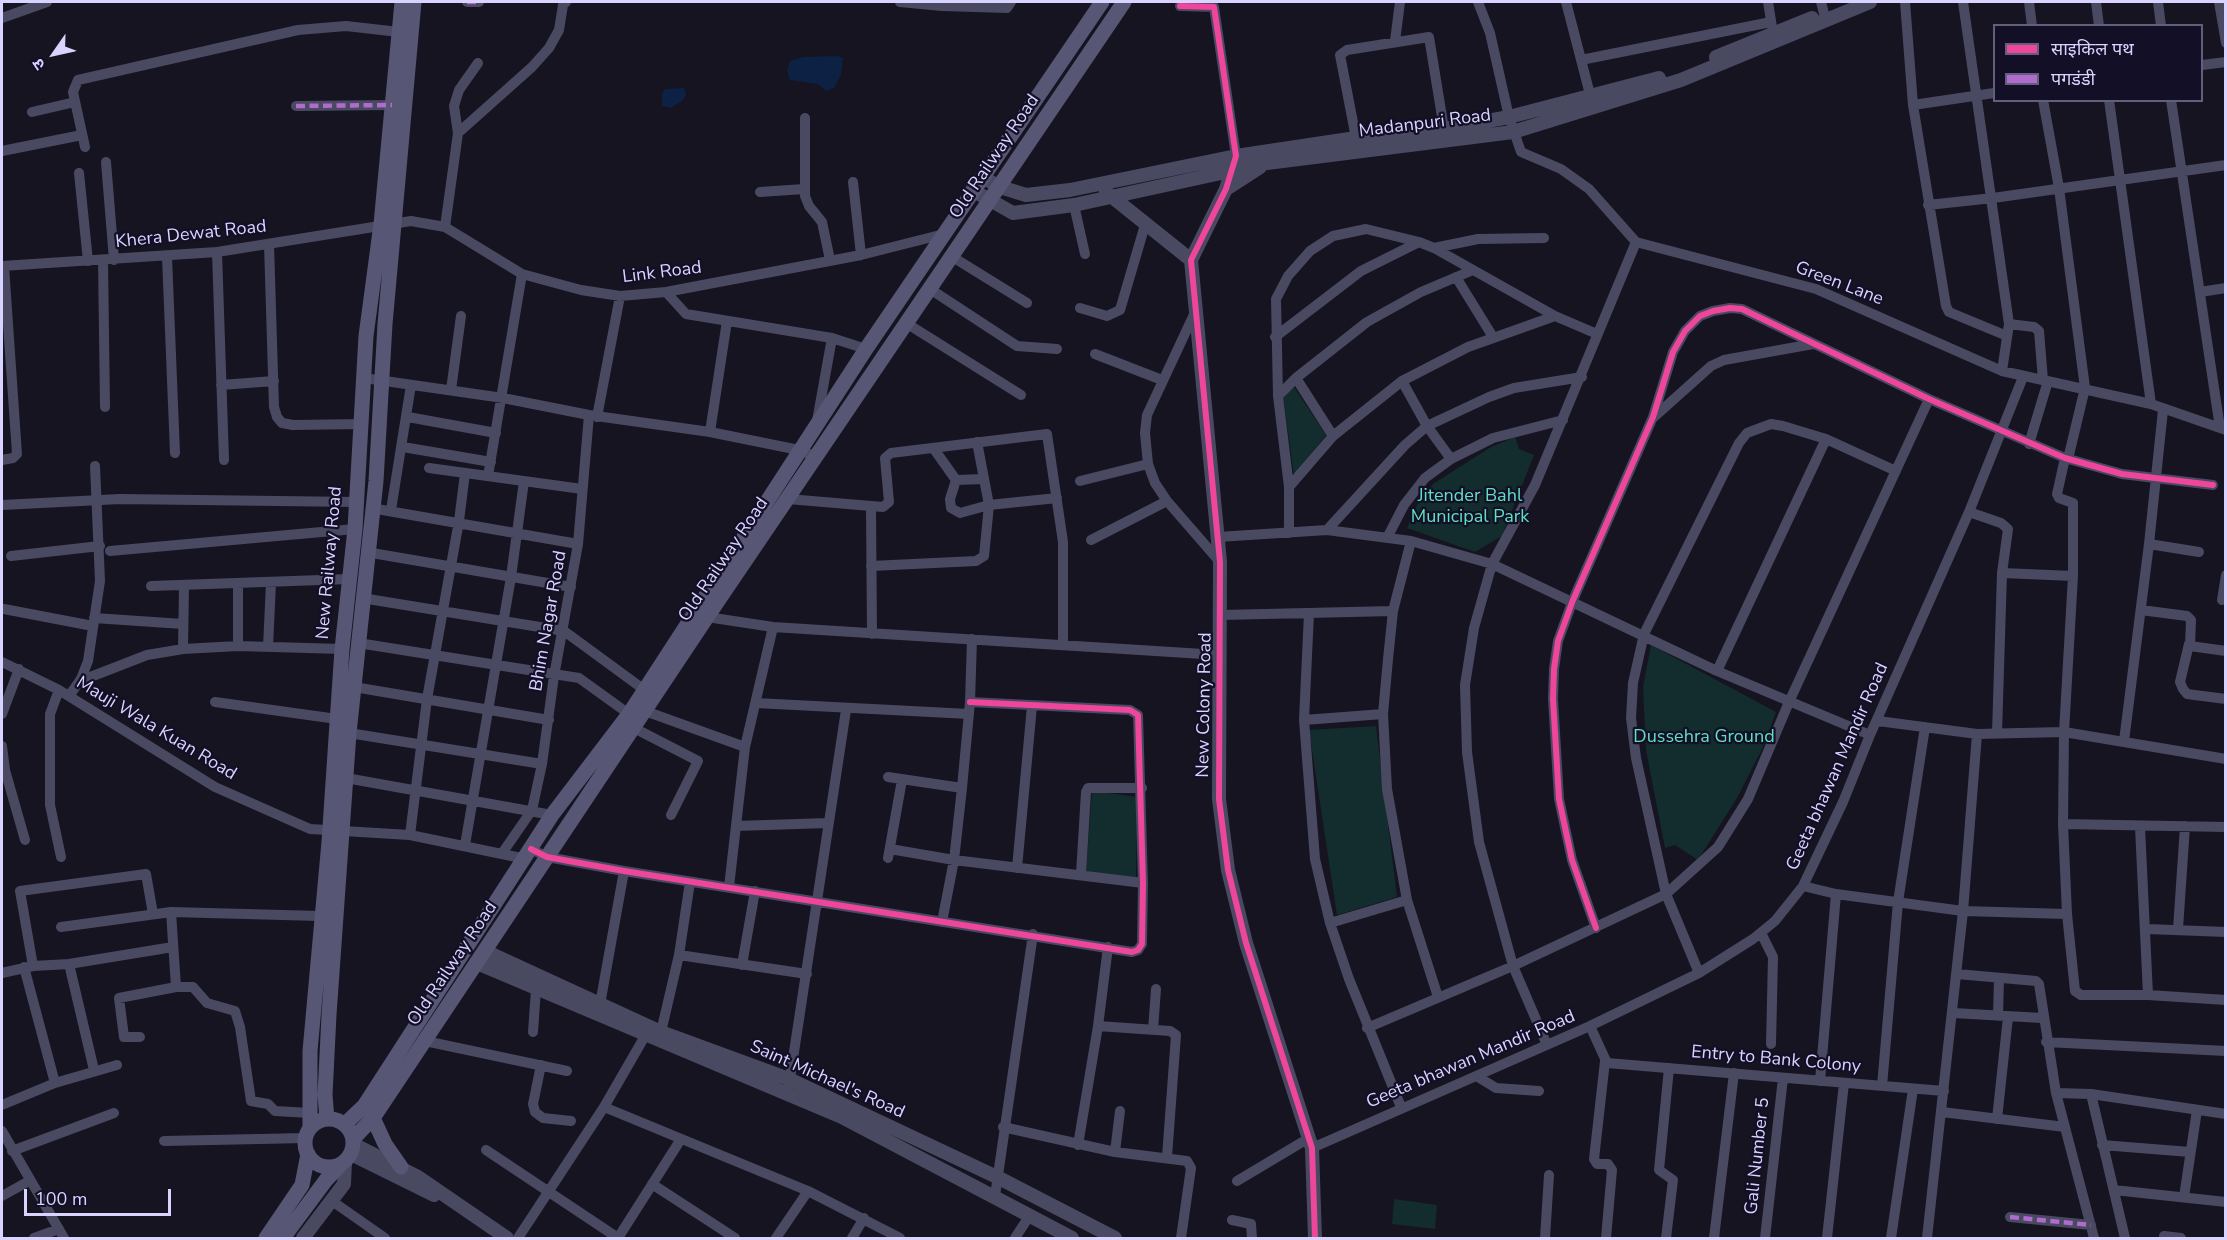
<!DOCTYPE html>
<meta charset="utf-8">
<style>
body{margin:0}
#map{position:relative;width:2227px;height:1240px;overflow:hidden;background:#161421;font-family:"Nunito Sans","Noto Sans Devanagari",sans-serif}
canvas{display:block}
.frame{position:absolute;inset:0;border:3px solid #d9d4ff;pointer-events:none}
.legend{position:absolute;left:1993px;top:24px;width:210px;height:78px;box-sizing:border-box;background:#130f26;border:2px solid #625e7d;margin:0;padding:8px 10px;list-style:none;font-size:18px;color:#d9d4ff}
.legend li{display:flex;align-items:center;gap:12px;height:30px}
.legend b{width:30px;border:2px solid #625e7d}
.north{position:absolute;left:24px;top:24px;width:60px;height:60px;-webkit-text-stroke:4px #130f26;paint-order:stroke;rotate:236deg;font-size:16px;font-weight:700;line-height:24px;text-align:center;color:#d9d4ff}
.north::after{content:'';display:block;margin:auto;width:21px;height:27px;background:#d9d4ff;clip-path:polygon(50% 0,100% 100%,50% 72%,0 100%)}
.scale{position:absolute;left:24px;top:1189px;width:147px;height:27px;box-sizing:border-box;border:3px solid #d9d4ff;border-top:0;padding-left:8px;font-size:18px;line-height:21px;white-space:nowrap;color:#d9d4ff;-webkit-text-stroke:4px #130f26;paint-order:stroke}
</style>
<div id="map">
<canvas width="2227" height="1240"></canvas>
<div class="frame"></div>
<ul class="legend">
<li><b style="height:8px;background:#ed469a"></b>साइकिल पथ</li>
<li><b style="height:8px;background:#b06ccc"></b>पगडंडी</li>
</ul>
<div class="north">उ</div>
<div class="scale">100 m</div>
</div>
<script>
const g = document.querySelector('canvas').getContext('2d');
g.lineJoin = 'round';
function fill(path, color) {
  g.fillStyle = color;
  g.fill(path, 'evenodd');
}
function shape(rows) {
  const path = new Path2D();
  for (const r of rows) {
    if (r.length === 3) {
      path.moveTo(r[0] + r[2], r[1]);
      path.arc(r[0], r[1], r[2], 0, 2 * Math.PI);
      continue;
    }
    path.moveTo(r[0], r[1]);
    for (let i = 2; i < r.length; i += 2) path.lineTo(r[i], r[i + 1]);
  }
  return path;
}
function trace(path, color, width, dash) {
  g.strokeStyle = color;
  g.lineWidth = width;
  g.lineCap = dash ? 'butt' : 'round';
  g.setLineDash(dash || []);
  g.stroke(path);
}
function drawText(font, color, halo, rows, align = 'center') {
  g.font = font + ' "Nunito Sans",sans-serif';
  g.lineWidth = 4.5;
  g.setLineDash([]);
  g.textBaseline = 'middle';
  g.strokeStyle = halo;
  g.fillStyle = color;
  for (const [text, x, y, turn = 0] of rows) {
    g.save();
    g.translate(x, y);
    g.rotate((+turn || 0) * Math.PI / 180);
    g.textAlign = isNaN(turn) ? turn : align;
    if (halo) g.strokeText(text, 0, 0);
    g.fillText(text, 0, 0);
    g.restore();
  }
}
fill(shape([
 [1294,387,1326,435,1294,475,1283,396],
 [1515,437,1519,449,1534,455,1502,536,1475,552,1407,528,1419,501,1433,484,1491,447],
 [1651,645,1776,712,1765,743,1737,798,1698,860,1675,845,1665,848,1646,750,1643,687],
 [1376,726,1397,897,1337,915,1309,730],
 [1092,791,1137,797,1136,879,1086,872],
 [1394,1199,1437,1205,1435,1229,1392,1224]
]), '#132c2d');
fill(shape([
 [837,56,843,58,841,74,834,88,826,91,818,84,790,80,787,71,790,61,803,57],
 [684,88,686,95,683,100,671,108,662,106,662,93,665,89]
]), '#0d2144');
trace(shape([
 [467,2,479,2],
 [900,2,942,6,1007,8,1011,2],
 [1478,2,1490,33,1509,117,1521,152,1561,169,1589,189,1636,242],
 [1566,2,1592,102],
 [1768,2,1772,27],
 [1821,2,1826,21],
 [1905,2,1913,105,1946,306,1949,312,2007,336],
 [1963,2,2009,324,2002,371],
 [2029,2,2032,26],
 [2096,2,2099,26],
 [2158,2,2161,26],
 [2219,2,2226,43],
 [1180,6,1214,7,1236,156],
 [2,18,47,2],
 [1395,41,1400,2],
 [1581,60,1771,22],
 [2202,65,2226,62],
 [2043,100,2059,188,2085,388,2068,459],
 [2109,100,2151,404],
 [2171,100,2220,428],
 [1913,105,1994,93],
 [296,106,392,105],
 [32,112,75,102],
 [805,118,805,196,809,206,822,222,830,260],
 [458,133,532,67,549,48,559,30,563,5,566,2],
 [1356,138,1340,55,1347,50,1429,37,1444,129],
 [85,147,73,92,78,80,298,30,346,26,399,32],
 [2,151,82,135],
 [106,162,114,260],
 [79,173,88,261],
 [853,182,861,255],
 [760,192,804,189],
 [1074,205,1085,254],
 [1928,205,1993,198,2226,165],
 [445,227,458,133,454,106,459,90,478,63],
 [1636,242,1816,289,2002,371,2151,404,2226,430],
 [269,244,274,407,277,417,282,423,293,425,362,424],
 [1434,248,1478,239,1544,238],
 [217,252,224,460],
 [951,256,1027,303],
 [167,257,175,453],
 [103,260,105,407],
 [2,266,217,252,411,221,445,227,522,274,581,290,620,296,666,292,861,255,944,234],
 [1456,277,1493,337],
 [930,289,1017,346,1057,349],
 [666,292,686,314,832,338,866,349],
 [2200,292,2226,288],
 [1080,308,1107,316,1120,310,1145,225],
 [1196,310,1147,415,1145,433,1148,464,1155,483,1167,501,1220,562],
 [906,323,1021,395],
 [2009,324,2034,327,2039,331,2043,380],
 [1275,337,1361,271,1419,242],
 [1095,354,1162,380],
 [364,378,503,398,589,415,710,432,799,450,817,457],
 [1296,378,1333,436],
 [1402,381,1427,426,1451,459],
 [221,385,274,381],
 [451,390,461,316],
 [1278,396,1296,378,1367,322,1421,292,1473,270],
 [408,417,496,433],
 [597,417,620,296],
 [1654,417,1711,366,1724,360,1813,344],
 [817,421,832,338],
 [710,432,727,321],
 [2029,444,2048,381],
 [403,447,491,462],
 [934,449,956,480,984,479],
 [2065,458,2057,494,2059,498,2073,503,2073,576,2064,732,2063,824,2067,914,2075,991,2081,995,2148,995,2226,1000],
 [2,460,13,458,17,454,4,266],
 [429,468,582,489],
 [488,476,522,274],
 [956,480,950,499,951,508,960,513,989,505,1057,498],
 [1080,481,1148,464],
 [1289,487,1278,396,1276,299,1288,276,1310,251,1333,236,1366,229,1419,242,1434,248,1555,316,1597,334],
 [788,499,883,507,889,502,885,458,891,453,1047,434,1063,542,1063,644],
 [2,505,120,499,356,502],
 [371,508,578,544],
 [871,508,872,634],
 [391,510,411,385],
 [1969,512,2001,523,2008,529,2002,573,1997,733],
 [1327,530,1405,445,1427,426,1489,397,1514,388,1582,377],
 [1289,533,1289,487,1333,436,1402,381,1468,347,1555,316],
 [1388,536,1404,505,1425,478,1451,459,1493,438,1563,420],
 [1218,537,1327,530,1411,541,1492,564,1717,671,1870,735],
 [1091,540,1167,501],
 [1411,541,1393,611,1388,659,1383,714,1387,789,1407,900,1438,997],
 [2149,544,2199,552],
 [110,551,355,529],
 [366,552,571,587],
 [11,556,100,546],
 [871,566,976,561,984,556,989,505,977,442],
 [2002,573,2073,576],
 [238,584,238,646],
 [151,586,349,579],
 [362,598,564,631,650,694],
 [2222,600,2226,575],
 [4,609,93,626],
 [2141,610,2187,616,2191,620,2190,646,2226,651],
 [1309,613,1304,720,1315,859,1330,923,1349,979,1401,1107],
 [1221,615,1393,611],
 [707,617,773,627,1219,655],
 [94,618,183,624],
 [358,643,579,678,629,714],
 [2189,644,2180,682,2183,689,2187,694,2226,699],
 [268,647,271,583],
 [183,649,184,587],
 [2,662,59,690,215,787,310,829,410,835,526,859],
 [1717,671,1826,439],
 [80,681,147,655,183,649,238,646,342,649],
 [354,687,549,720],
 [59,690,50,714,50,805,61,857],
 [69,696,81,679,88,661,100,581,95,466],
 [215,702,337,719],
 [756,703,969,714],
 [645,711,745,747],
 [2,714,19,669],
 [1304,720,1383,714],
 [1878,721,1977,734,2064,732,2226,759],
 [634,728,698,761,671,815],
 [349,733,542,764],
 [2124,741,2149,544,2163,410],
 [2,746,5,770,25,840],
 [888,777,962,788],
 [346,778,552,815],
 [2063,824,2226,827],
 [736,826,828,823],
 [2140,827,2148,995],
 [410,835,427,699,459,521,465,473],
 [465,845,511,577,524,481],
 [531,849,547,857,624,871,1132,952,1138,950,1142,944,1143,883,1138,715,1130,710,970,702],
 [890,849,954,860,1143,883],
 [503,852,532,810,542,764,554,676,578,544,589,415],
 [888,858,902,780],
 [1017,868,1032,706],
 [1081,874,1086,792,1088,788,1142,788],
 [1803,886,1836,894,1963,911,2067,914],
 [729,887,745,747,773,627],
 [942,922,954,860,962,788,970,702,972,639],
 [1330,923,1407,900],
 [61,927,171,912,320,916],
 [1596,928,1572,860,1559,799,1553,699,1554,669,1558,641,1573,600,1653,417,1673,352,1685,331,1700,316,1713,311,1730,308,1742,309,1929,399,2065,458,2122,474,2213,485],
 [2147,929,2226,932],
 [2178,929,2185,826],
 [1761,933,1773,957,1771,1044],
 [679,955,807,974],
 [69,964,94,1070],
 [742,965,755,891],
 [33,966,20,891,146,874,153,914],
 [24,967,55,1083],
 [2,973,33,966,69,964,173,947],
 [1699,973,1666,894,1636,758,1631,718,1633,683,1644,634,1739,443,1747,433,1771,424,1783,426,1826,439,1896,471],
 [1957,974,2036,981,2039,984,2056,1093,2094,1238],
 [176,987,193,987,207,1003,235,1011,240,1027,251,1101,268,1104,275,1111,310,1113],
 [599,1010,624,871],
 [1953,1013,2042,1018],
 [1998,1016,1999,978],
 [1098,1026,1170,1031,1176,1035,1167,1157],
 [1590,1026,1607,1063,1944,1091],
 [1367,1028,1513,966,1666,894,1718,847,1748,799,1789,702,1929,399],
 [1153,1030,1156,989],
 [533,1032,536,989],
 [661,1032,679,955,690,882],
 [140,1037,124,1037,119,998,176,987,171,912],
 [425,1041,567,1071],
 [2046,1042,2226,1051],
 [1547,1045,1513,966,1479,842,1467,752,1465,685,1474,628,1492,564,1535,485,1636,242],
 [1605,1061,1594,1159,1597,1164,1608,1164,1612,1170,1606,1238],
 [541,1065,533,1104,535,1112,543,1118,571,1121],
 [1478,1077,1496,1088,1539,1091],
 [1820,1081,1836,894],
 [789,1085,846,710],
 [1882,1086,1898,902,1925,727],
 [2056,1093,2091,1094,2226,1114],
 [2091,1094,2125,1238],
 [2,1105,55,1083,117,1065],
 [604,1107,808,1191,900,1238],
 [1942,1112,2065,1127],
 [1997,1119,2008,1017],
 [1003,1127,1115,1152,1187,1161,1191,1168,1181,1238],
 [2,1131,64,1238],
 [164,1141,306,1138],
 [1078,1145,1098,1026,1108,947],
 [2102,1145,2190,1152],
 [1312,1148,1590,1026,1699,973,1753,939,1775,921,1803,886,1843,802,1870,735,1969,512,2023,377],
 [486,1150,618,1238],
 [12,1151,114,1113],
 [1115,1152,1120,1111],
 [1237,1181,1309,1138],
 [652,1184,735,1238],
 [2114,1190,2226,1202],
 [2,1196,29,1181],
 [995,1196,1033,934],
 [2184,1197,2197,1110],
 [332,1201,385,1238],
 [2010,1217,2091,1225],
 [1232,1220,1251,1224,1252,1238],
 [2164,1236,2181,1238],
 [34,1238,59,1229],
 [518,1238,604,1107,645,1036],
 [618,1238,681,1139],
 [776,1238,808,1191],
 [852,1238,864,1218],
 [1015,1238,1030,1215],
 [1545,1238,1549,1175],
 [1666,1238,1673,1180,1659,1170,1669,1068],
 [1714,1238,1734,1073],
 [1765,1238,1783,1078],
 [1827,1238,1844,1083],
 [1891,1238,1913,1089],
 [1927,1238,1963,911,1977,734]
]), '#4a4962', 10);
trace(shape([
 [1716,57,1812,18],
 [1236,156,1226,189,1191,260,1220,562,1219,799,1228,870,1246,943,1312,1148,1315,1238],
 [982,177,1000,187,1026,195,1070,190,1236,156,1356,138,1444,129,1509,117,1659,78],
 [1226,189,1260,167],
 [972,190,1013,213,1074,205,1267,163,1513,132,1681,80,1870,2],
 [1106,192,1191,260],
 [485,951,661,1032,789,1079,999,1178,1115,1238],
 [477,963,842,1117,1072,1238],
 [353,1144,418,1177,507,1238],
 [351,1154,434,1195],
 [303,1238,344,1184,345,1161]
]), '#4a4962', 14);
trace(shape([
 [373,1118,385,1144,401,1167],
 [327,1119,325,1095,329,1015,349,733,376,481,385,324,414,2],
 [329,1143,24],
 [345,1124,364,1106,552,815,629,714,866,349,1102,2],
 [310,1128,310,1051,329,842,342,649,355,529,366,336,381,224,402,2],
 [353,1139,373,1118,707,617,1124,2],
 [266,1238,302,1185,308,1154],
 [283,1238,326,1180,341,1164]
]), '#575674', 15);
trace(shape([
 [467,2,479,2],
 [296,106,392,105],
 [2010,1217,2091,1225]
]), '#b06ccc', 4.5, [9, 4.5]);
trace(shape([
 [1180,6,1214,7,1236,156,1226,189,1191,260,1220,562,1219,799,1228,870,1246,943,1312,1148,1315,1238],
 [531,849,547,857,624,871,1132,952,1138,950,1142,944,1143,883,1138,715,1130,710,970,702],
 [1596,928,1572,860,1559,799,1553,699,1554,669,1558,641,1573,600,1653,417,1673,352,1685,331,1700,316,1713,311,1730,308,1742,309,1929,399,2065,458,2122,474,2213,485]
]), '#ed469a', 6);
drawText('18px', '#d9d4ff', '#130f26', [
 ["Madanpuri Road",1425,124,-7],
 ["Old Railway Road",995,157,-56],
 ["Khera Dewat Road",191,235,-6],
 ["Link Road",662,273,-7],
 ["Green Lane",1839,284,21],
 ["Old Railway Road",724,560,-56],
 ["New Railway Road",330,563,-85],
 ["Bhim Nagar Road",549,621,-80],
 ["New Colony Road",1205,705,-89],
 ["Mauji Wala Kuan Road",156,729,31],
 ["Geeta bhawan Mandir Road",1838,767,-66],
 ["Old Railway Road",453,964,-56],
 ["Geeta bhawan Mandir Road",1471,1060,-23],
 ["Entry to Bank Colony",1776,1060,5],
 ["Saint Michael's Road",827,1080,24],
 ["Gali Number 5",1758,1156,-84]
]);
drawText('18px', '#5fe0c0', '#130f26', [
 ["Jitender Bahl",1470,497],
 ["Municipal Park",1470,518],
 ["Dussehra Ground",1704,738]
]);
</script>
